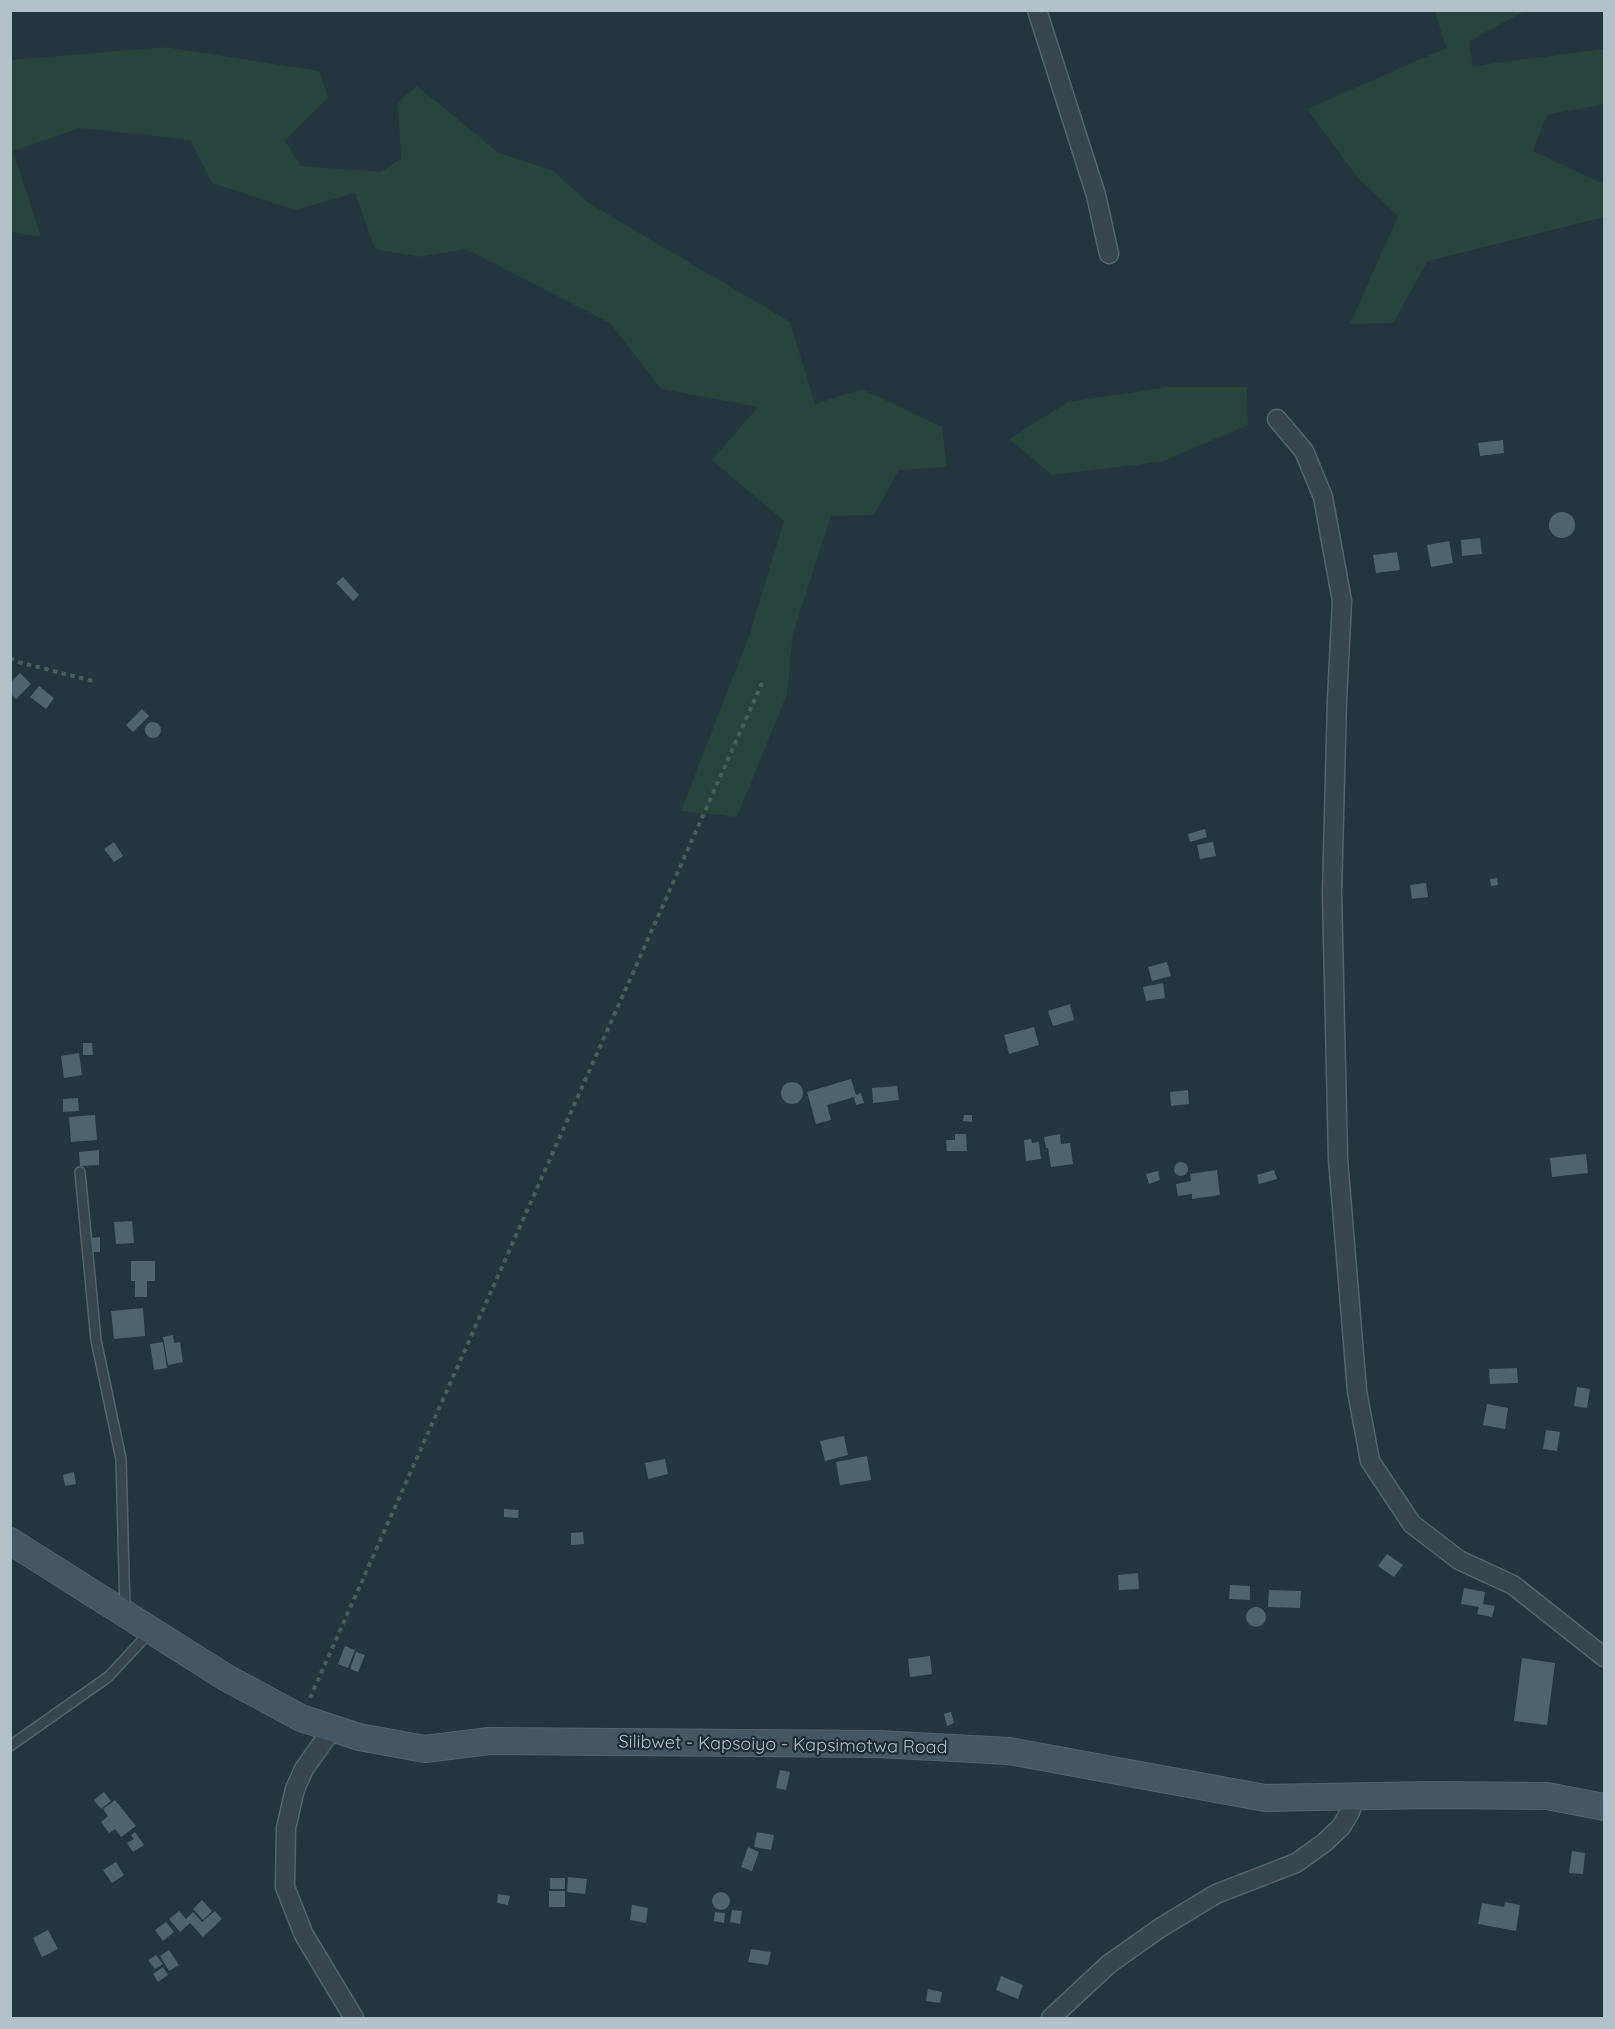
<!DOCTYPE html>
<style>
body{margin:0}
#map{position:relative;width:1615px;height:2029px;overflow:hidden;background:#23363d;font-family:Quicksand,sans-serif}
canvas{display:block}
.frame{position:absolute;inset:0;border:12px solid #b3c1c9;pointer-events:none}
</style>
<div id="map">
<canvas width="1615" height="2029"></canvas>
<div class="frame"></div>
</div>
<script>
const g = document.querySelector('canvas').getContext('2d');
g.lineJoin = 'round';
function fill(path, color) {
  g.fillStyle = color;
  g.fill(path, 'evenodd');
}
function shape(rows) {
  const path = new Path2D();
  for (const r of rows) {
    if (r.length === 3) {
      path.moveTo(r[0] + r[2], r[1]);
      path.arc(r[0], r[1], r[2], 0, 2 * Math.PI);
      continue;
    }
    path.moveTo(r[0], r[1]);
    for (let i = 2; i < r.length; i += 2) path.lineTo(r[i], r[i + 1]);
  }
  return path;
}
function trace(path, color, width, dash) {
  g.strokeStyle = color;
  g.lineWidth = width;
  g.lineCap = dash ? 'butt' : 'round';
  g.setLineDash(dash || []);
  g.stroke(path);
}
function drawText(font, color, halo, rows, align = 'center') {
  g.font = font + ' Quicksand,sans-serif';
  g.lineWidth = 4.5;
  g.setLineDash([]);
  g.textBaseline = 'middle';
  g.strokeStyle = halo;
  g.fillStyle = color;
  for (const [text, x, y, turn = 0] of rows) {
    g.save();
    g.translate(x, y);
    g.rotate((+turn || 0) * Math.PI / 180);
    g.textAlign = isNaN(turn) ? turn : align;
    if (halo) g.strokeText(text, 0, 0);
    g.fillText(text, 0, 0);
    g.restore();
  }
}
fill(shape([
 [1435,11,1525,11,1469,41,1473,66,1604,49,1604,104,1547,115,1533,151,1604,184,1604,217,1428,261,1393,323,1350,324,1398,216,1357,177,1307,109,1446,48],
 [165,47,319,71,328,97,285,141,301,166,381,172,401,158,398,102,417,86,499,153,554,171,587,202,790,322,815,404,862,389,942,427,947,467,899,470,874,515,831,516,793,633,787,694,737,817,681,811,750,633,784,521,712,460,758,407,661,389,610,323,465,249,420,257,375,249,355,193,295,210,212,183,190,140,80,128,13,151,41,237,11,232,11,60],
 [1168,387,1247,387,1248,425,1161,462,1052,475,1009,439,1068,402]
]), '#28423c');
fill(shape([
 [1503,440,1504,453,1480,456,1478,443],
 [1562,525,13],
 [1480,538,1482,554,1462,556,1461,540],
 [1449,541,1453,563,1431,567,1427,545],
 [1397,552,1400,570,1376,573,1373,555],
 [343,577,359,595,353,601,336,583],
 [20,673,31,684,16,699,10,693,10,683],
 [39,686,54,698,46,709,30,697],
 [142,709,149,716,133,732,126,725],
 [153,730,8],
 [1205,829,1207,837,1190,842,1188,834],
 [114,842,123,856,114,862,104,849],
 [1213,842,1216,856,1200,859,1197,845],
 [1497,878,1498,885,1491,886,1490,879],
 [1426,883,1428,897,1412,899,1410,885],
 [1167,962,1171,976,1152,981,1148,967],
 [1163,983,1165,998,1146,1001,1143,987],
 [1070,1004,1074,1020,1053,1026,1048,1011],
 [1034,1027,1039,1045,1009,1054,1004,1035],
 [83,1043,92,1043,93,1055,83,1055],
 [79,1053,82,1075,64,1078,61,1056],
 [851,1079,856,1095,861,1093,864,1103,856,1105,854,1097,827,1105,831,1120,816,1124,807,1092],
 [792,1093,11],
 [897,1086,899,1100,873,1103,872,1088],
 [1188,1090,1189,1104,1171,1106,1170,1092],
 [78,1098,79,1111,63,1112,63,1099],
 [95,1115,97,1140,71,1142,69,1117],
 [964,1115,972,1115,972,1122,963,1121],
 [955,1134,966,1134,967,1151,947,1151,946,1140,955,1140],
 [1060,1134,1061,1144,1070,1143,1073,1164,1051,1167,1048,1148,1046,1148,1044,1137],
 [1031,1139,1032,1143,1039,1142,1041,1159,1026,1161,1024,1140],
 [99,1150,99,1165,80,1166,79,1152],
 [1586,1154,1588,1173,1552,1177,1550,1158],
 [1181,1169,7],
 [1217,1170,1220,1195,1192,1199,1192,1194,1178,1196,1176,1184,1191,1181,1190,1174],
 [1274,1170,1277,1179,1259,1184,1257,1175],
 [1158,1171,1160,1180,1149,1184,1146,1174],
 [132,1221,134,1243,116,1244,114,1222],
 [100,1237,100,1252,90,1252,90,1238],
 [131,1261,155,1261,155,1281,147,1281,147,1297,135,1297,135,1281,131,1281],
 [143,1308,145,1336,114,1339,111,1311],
 [173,1335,174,1343,180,1342,183,1362,168,1365,163,1337],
 [163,1342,167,1368,154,1370,150,1344],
 [1517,1368,1518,1383,1490,1384,1489,1369],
 [1577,1387,1590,1389,1587,1408,1574,1406],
 [1487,1404,1508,1408,1505,1429,1483,1425],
 [1546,1430,1560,1432,1557,1451,1543,1449],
 [844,1436,848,1455,825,1461,820,1441],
 [867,1456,871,1480,840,1485,836,1462],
 [665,1459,668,1474,648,1479,645,1463],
 [74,1472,76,1484,65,1486,63,1475],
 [504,1509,519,1510,518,1518,504,1517],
 [583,1532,584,1544,571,1545,571,1533],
 [1387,1554,1403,1565,1394,1577,1378,1566],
 [1138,1573,1139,1589,1119,1590,1118,1575],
 [1230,1585,1250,1586,1250,1600,1229,1599],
 [1464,1588,1485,1592,1483,1604,1495,1606,1492,1617,1477,1614,1479,1607,1461,1604],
 [1269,1590,1301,1591,1300,1608,1268,1607],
 [1256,1617,10],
 [345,1646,355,1650,348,1668,338,1664],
 [356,1652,365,1655,358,1672,350,1669],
 [930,1656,932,1674,910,1677,908,1659],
 [1522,1658,1555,1663,1547,1725,1514,1721],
 [951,1712,954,1723,947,1726,944,1714],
 [780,1770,790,1772,786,1790,776,1788],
 [104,1792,111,1801,101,1809,94,1800],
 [115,1800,136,1826,121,1837,115,1829,109,1833,101,1822,108,1816,103,1809],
 [135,1832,144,1845,133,1852,127,1843,134,1839,131,1835],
 [757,1832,774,1835,771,1850,754,1847],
 [748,1847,759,1852,752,1871,741,1867],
 [1572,1851,1585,1853,1583,1874,1569,1873],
 [116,1862,124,1875,112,1883,103,1870],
 [568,1877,587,1879,585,1894,567,1892],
 [550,1878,565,1878,565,1889,550,1889],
 [549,1891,565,1891,565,1907,549,1907],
 [721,1901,9],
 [498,1894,510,1896,508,1905,497,1903],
 [202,1900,212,1911,203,1920,193,1909],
 [1505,1902,1520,1905,1516,1931,1478,1924,1482,1903,1504,1907],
 [632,1905,648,1908,646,1923,630,1920],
 [732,1910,742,1911,740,1924,730,1922],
 [179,1911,186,1919,193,1912,202,1922,215,1911,222,1919,203,1937,190,1923,180,1932,169,1919],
 [715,1912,725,1913,724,1923,714,1921],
 [166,1922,174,1932,163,1941,155,1930],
 [48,1930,58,1949,42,1957,33,1938],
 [751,1949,771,1952,768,1965,748,1962],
 [169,1950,179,1965,169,1971,160,1956],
 [156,1955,163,1964,155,1969,148,1960],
 [163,1967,168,1975,158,1982,153,1974],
 [1001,1976,1023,1985,1018,1999,996,1990],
 [928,1989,942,1992,940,2003,926,2001]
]), '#4e636b');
const lane = shape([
 [80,1172,96,1340,121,1459,125,1611],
 [10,1746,108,1677,150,1632]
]);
const street = shape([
 [1037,10,1096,195,1109,254],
 [1277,419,1304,451,1323,497,1342,601,1337,700,1332,893,1338,1159,1357,1391,1370,1461,1412,1524,1459,1560,1513,1585,1604,1657],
 [333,1728,304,1769,295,1789,286,1828,285,1887,304,1935,354,2018],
 [1051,2018,1109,1964,1160,1928,1216,1894,1296,1863,1324,1843,1341,1827,1350,1812,1355,1798]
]);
const secondary = shape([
 [10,1541,225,1677,301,1718,359,1737,425,1749,489,1741,878,1744,1009,1751,1265,1798,1431,1795,1547,1796,1604,1807]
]);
trace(lane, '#55646b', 12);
trace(street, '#55646b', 21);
trace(secondary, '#55646b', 28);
trace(shape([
 [10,658,18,662,93,681],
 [310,1698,762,683]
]), '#475f5c', 4, [4.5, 4.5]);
trace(lane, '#37464d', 9);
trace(street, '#37464d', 18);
trace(secondary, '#455760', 26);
drawText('18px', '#b3c1c9', '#1c2b32', [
 ["Silibwet - Kapsoiyo - Kapsimotwa Road",783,1745,1]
]);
</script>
